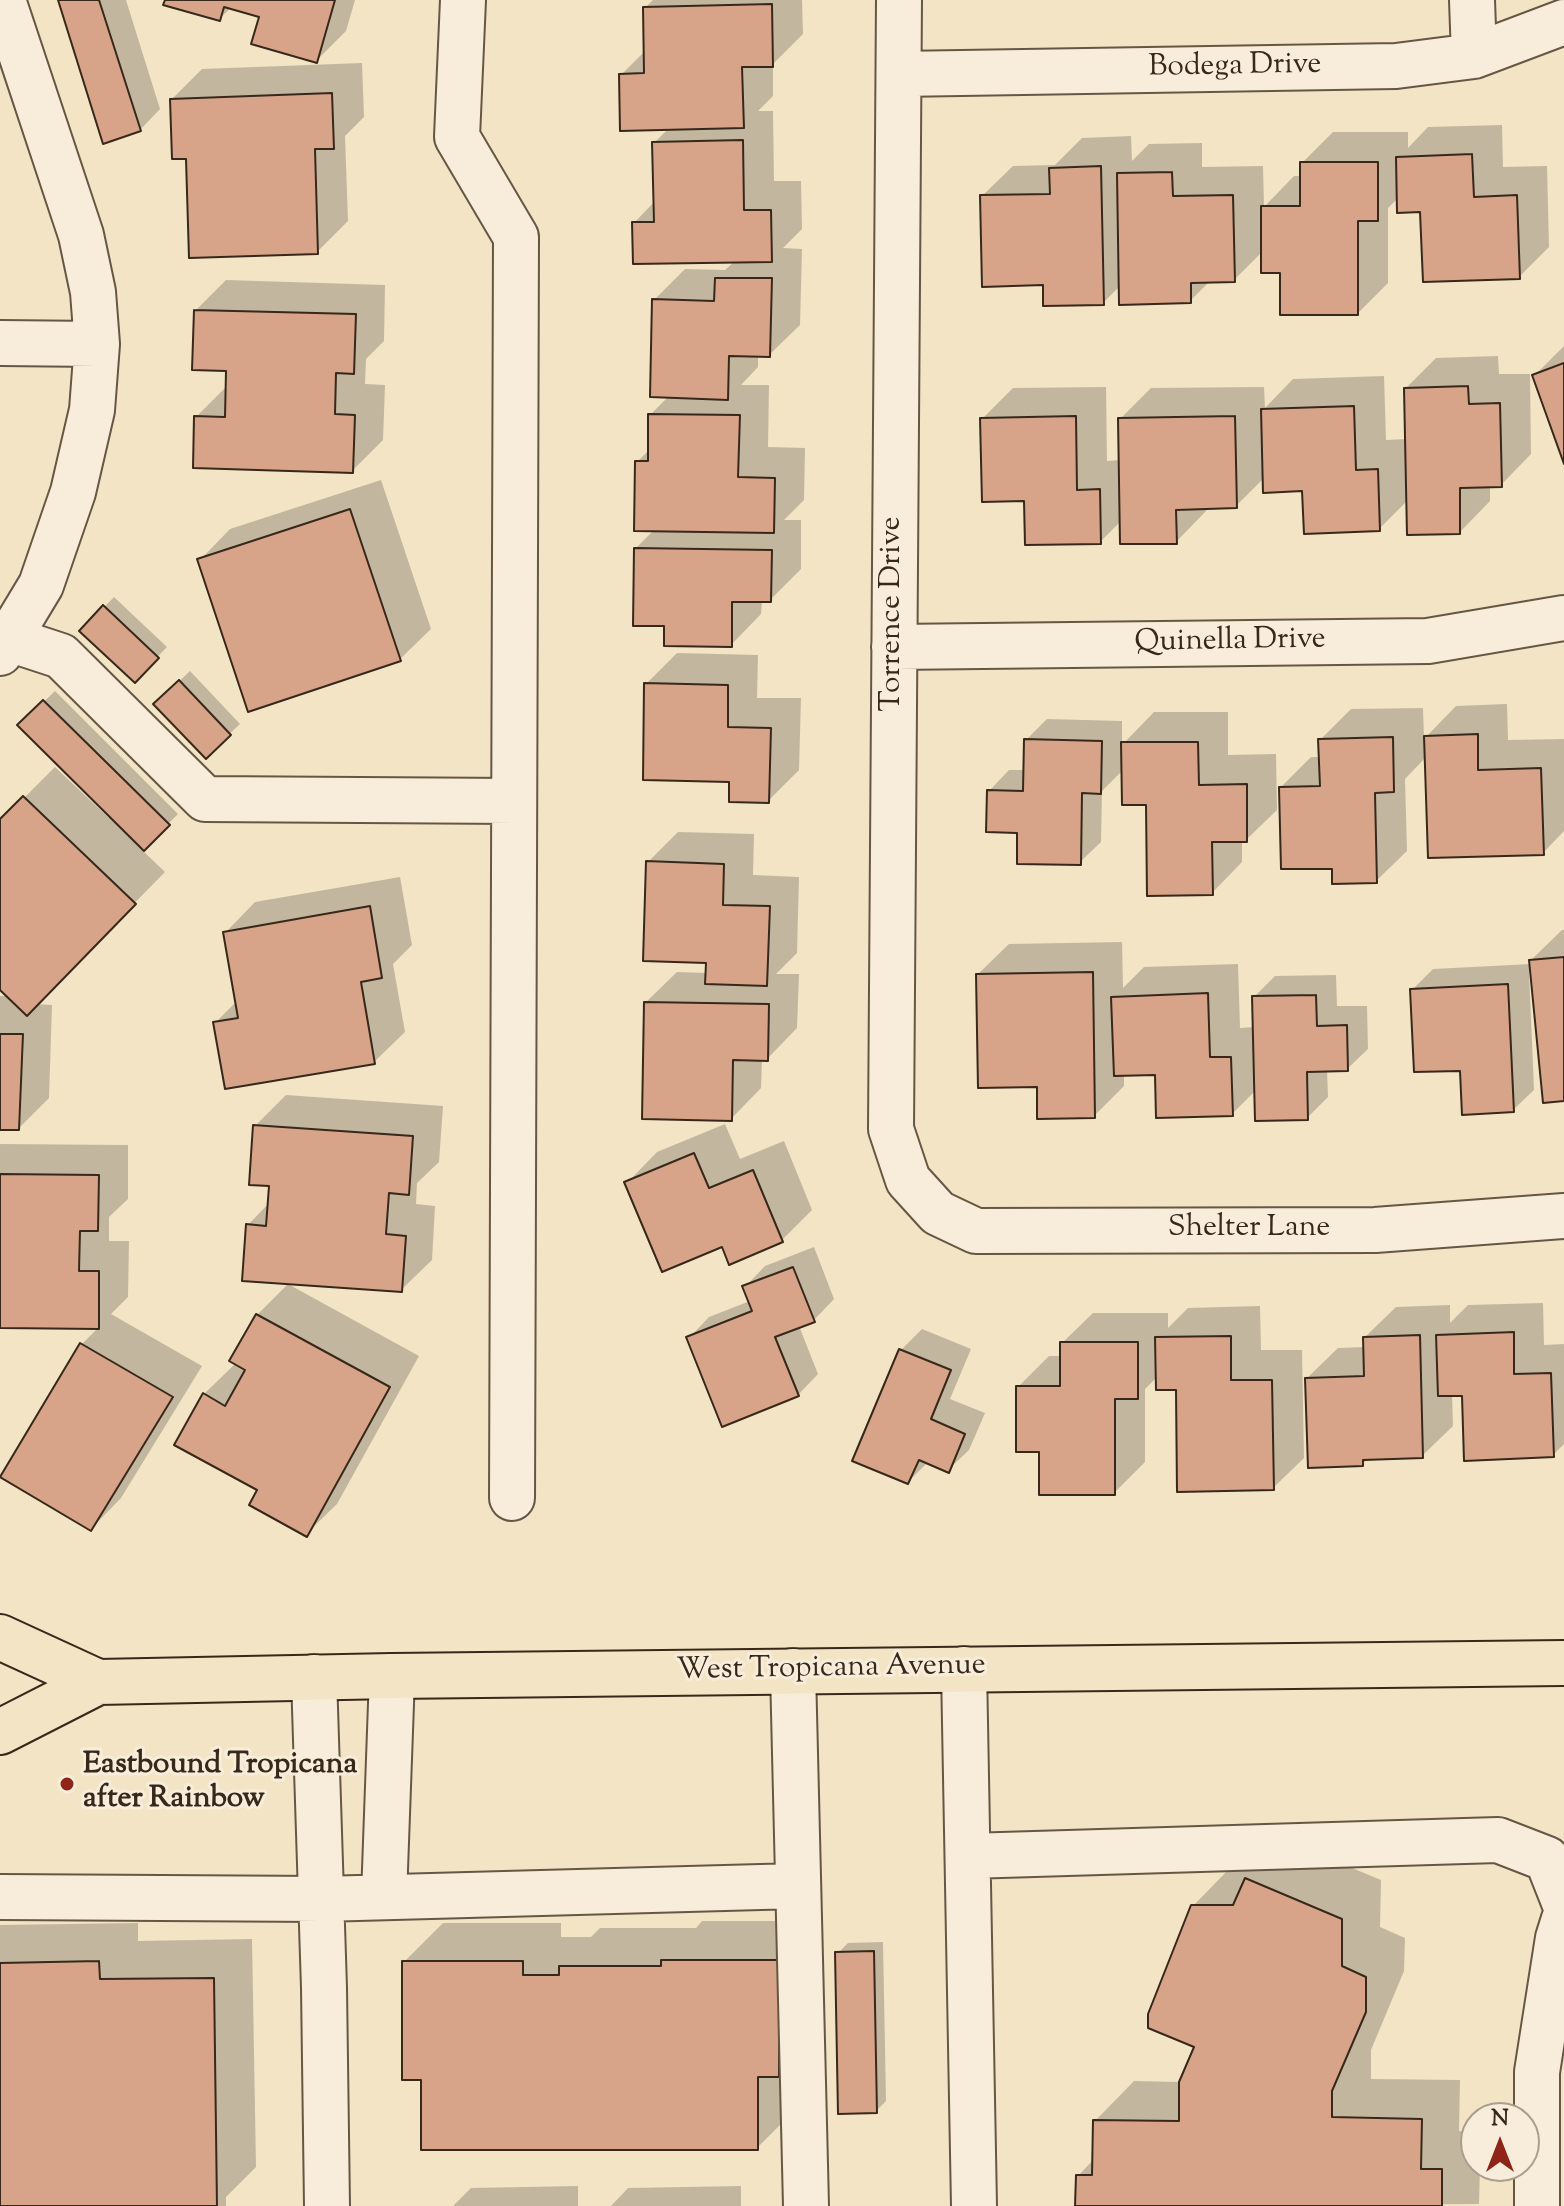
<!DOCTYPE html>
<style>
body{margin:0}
#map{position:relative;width:1564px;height:2206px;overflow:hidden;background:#f3e4c6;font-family:"Sorts Mill Goudy",serif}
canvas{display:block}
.north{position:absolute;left:1460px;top:2102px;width:80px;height:80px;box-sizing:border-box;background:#f7edda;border:2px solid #aa9e8d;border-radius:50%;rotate:0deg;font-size:22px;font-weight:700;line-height:32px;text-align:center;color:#37281a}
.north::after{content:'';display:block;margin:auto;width:28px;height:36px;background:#8f2418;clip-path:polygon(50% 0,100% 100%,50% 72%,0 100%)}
</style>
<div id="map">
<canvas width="1564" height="2206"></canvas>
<div class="north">N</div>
</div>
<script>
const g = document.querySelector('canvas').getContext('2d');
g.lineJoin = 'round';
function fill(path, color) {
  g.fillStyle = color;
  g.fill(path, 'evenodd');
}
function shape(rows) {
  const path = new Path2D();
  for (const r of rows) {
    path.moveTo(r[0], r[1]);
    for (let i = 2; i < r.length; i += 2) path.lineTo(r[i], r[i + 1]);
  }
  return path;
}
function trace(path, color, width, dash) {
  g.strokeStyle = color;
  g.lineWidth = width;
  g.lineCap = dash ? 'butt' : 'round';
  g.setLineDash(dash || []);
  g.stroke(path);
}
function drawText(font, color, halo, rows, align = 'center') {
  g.font = font + ' "Sorts Mill Goudy",serif';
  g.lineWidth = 6;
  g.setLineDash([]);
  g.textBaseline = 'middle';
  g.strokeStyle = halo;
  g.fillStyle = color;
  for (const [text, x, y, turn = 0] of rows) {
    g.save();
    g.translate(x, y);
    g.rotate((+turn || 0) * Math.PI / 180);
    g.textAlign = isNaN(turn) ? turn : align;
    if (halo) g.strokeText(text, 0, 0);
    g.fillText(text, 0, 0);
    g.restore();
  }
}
fill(shape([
 [60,0,126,0,160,109,140,130],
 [167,0,355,0,346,31,316,61,261,15,232,7,219,19],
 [653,0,802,0,803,34,773,64,773,96,758,111,773,111,774,181,801,181,802,229,783,248,802,249,800,325,769,355,758,355,758,367,741,385,769,385,768,447,805,448,804,500,784,520,801,520,801,569,770,600,762,600,761,614,731,645,666,624,636,548,655,529,637,462,650,449,650,415,669,396,654,300,685,269,725,270,735,261,634,223,655,201,654,143,669,128,621,75,646,50,645,8],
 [362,63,364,117,345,136,348,221,317,252,188,156,172,99,202,69],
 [1502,125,1503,167,1547,166,1549,247,1519,277,1422,210,1399,197,1388,208,1388,283,1358,313,1282,271,1263,251,1234,280,1210,281,1190,301,1121,285,1103,303,1045,283,982,196,1013,166,1055,165,1082,138,1131,136,1132,161,1149,144,1202,143,1202,167,1263,166,1264,207,1294,176,1302,176,1302,163,1333,132,1408,132,1408,148,1428,127],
 [226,280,385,285,384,341,366,359,365,384,385,385,383,440,352,471,196,417,227,386,228,369,196,310],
 [1564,346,1564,458,1534,376],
 [1498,356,1499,374,1530,374,1531,454,1501,485,1490,485,1490,501,1460,532,1408,500,1379,529,1304,489,1265,477,1236,506,1206,507,1206,511,1176,542,1122,520,1100,542,1026,499,982,419,1013,388,1106,387,1107,461,1121,460,1120,419,1151,388,1264,387,1265,408,1293,379,1384,376,1386,440,1407,439,1406,388,1436,358],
 [381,480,431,629,400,659,200,560,230,529],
 [114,597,167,647,145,670,82,630],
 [677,653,758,655,757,698,801,698,799,770,768,801,731,780,646,684],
 [190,671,240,724,206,756,166,694],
 [55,691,178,814,142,850,165,872,35,1004,52,1005,49,1098,19,1128,0,1128,0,996,10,996,0,987,0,822,55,767,109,818,112,816,20,725],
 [1507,704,1508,740,1564,739,1564,831,1543,853,1426,757,1405,779,1407,851,1376,881,1334,867,1281,787,1311,757,1321,757,1320,740,1351,709,1423,708,1424,739,1456,706],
 [1154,712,1228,712,1228,755,1276,754,1277,810,1246,840,1242,840,1242,862,1212,893,1124,769,1102,791,1101,842,1080,862,1019,831,989,791,1009,770,1026,770,1026,740,1047,719,1122,721,1122,745],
 [678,832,754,834,753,875,799,877,797,953,776,974,799,974,797,1028,767,1059,762,1059,761,1088,731,1119,646,1002,677,972,707,973,708,961,648,862],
 [400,877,412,945,393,964,405,1032,374,1062,215,1023,237,1001,225,933,255,902],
 [1562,930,1564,930,1564,1099,1532,972,1529,972,1534,1090,1513,1110,1462,1069,1412,990,1433,969,1531,964,1531,960],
 [1122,942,1123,988,1144,967,1238,964,1240,1028,1255,1027,1254,997,1275,976,1336,975,1337,1006,1367,1006,1368,1049,1347,1069,1327,1070,1328,1097,1307,1118,1256,1090,1232,1114,1157,1073,1124,1074,1124,1086,1094,1116,1039,1085,978,974,1009,944],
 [286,1095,443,1106,439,1162,417,1183,416,1204,435,1206,432,1260,401,1290,248,1225,269,1203,271,1184,255,1126],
 [725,1124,740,1159,784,1141,812,1210,782,1240,723,1244,627,1183,657,1152],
 [0,1144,128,1145,128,1199,109,1217,109,1241,129,1241,128,1297,111,1314,202,1366,121,1498,91,1529,82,1344,99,1327,0,1326],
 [814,1247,834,1299,814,1320,799,1326,818,1374,798,1395,689,1338,709,1317,750,1301,745,1287,765,1266],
 [288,1284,419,1356,337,1504,306,1534,260,1489,204,1394,236,1363,232,1360,257,1315],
 [1543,1303,1544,1345,1564,1344,1564,1444,1553,1455,1464,1394,1452,1394,1453,1426,1422,1456,1369,1458,1362,1464,1307,1378,1338,1348,1365,1347,1365,1337,1396,1307,1450,1305,1450,1323,1468,1305],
 [1260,1306,1261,1350,1302,1350,1304,1458,1273,1488,1178,1388,1158,1376,1145,1389,1145,1462,1114,1493,1041,1450,1018,1387,1049,1356,1062,1356,1062,1343,1093,1313,1168,1313,1168,1328,1188,1308],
 [922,1329,971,1349,950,1399,985,1413,969,1450,948,1470,928,1462,908,1482,901,1350],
 [1285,1840,1381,1880,1380,1927,1405,1938,1404,1971,1371,2050,1371,2079,1460,2080,1459,2131,1476,2131,1476,2166,1480,2166,1479,2204,1077,2206,1078,2176,1094,2159,1095,2121,1134,2081,1181,2082,1197,2046,1193,1906,1232,1866],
 [702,1921,817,1921,796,2109,757,2148,423,2078,404,1962,443,1923,561,1923,561,1937,591,1937,600,1928,696,1928],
 [138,1923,138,1941,252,1939,256,2167,226,2197,226,2206,0,2206,0,1925],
 [883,1942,886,2101,876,2111,838,1953,848,1943],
 [578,2186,578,2206,453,2206,471,2188],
 [741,2186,741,2206,611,2206,628,2188]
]), '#0003');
const building = shape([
 [58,0,99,0,141,131,103,144,58,0],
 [165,0,335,0,317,63,251,44,259,17,224,7,220,21,163,5,165,0],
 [772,4,773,67,742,67,744,128,620,131,619,74,644,73,643,7,772,4],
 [332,93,334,149,315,149,318,254,189,258,186,159,172,159,170,99,332,93],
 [743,140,744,210,771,210,772,262,633,264,632,222,654,222,652,142,743,140],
 [1472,154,1474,197,1517,195,1520,279,1423,282,1420,212,1397,213,1396,157,1472,154],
 [1300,162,1378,162,1378,221,1358,221,1358,315,1280,315,1280,273,1261,273,1261,206,1300,206,1300,162],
 [1101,166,1104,305,1043,306,1043,285,982,287,980,195,1050,194,1049,168,1101,166],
 [1172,172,1173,196,1233,195,1235,282,1191,283,1191,303,1119,305,1117,173,1172,172],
 [715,278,772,278,770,357,729,356,728,400,650,397,652,299,714,301,715,278],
 [194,310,356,314,354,374,336,373,335,414,355,415,353,473,193,468,194,416,225,417,226,371,192,370,194,310],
 [1564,363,1564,464,1532,375,1564,363],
 [1468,386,1469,404,1500,403,1502,487,1460,488,1460,534,1407,535,1404,388,1468,386],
 [1354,406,1356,470,1378,469,1380,531,1304,534,1302,491,1263,493,1261,409,1354,406],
 [648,414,740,415,738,477,775,478,774,533,634,531,635,461,648,461,648,414],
 [1076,416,1077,490,1100,489,1101,544,1025,545,1024,501,982,502,980,418,1076,416],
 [1235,416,1237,508,1176,510,1177,544,1120,544,1118,418,1235,416],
 [350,509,401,661,248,712,197,559,350,509],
 [634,548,772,550,771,602,732,602,732,647,664,646,664,626,633,626,634,548],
 [103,605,159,658,135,683,79,631,103,605],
 [179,680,231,735,206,759,153,704,179,680],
 [644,683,728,685,728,727,771,728,769,803,729,802,729,782,643,780,644,683],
 [43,700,170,825,144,851,17,725,43,700],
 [1478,734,1478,770,1541,768,1544,855,1428,858,1424,736,1478,734],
 [1393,737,1394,792,1375,793,1377,883,1332,884,1332,869,1281,869,1279,787,1320,786,1318,739,1393,737],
 [1024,739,1102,741,1101,794,1082,793,1081,865,1017,864,1017,833,986,832,987,790,1023,791,1024,739],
 [1121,742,1198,742,1199,785,1247,784,1247,842,1212,842,1213,895,1147,896,1146,805,1122,805,1121,742],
 [23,796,136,904,27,1016,0,990,0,819,23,796],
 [646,861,724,864,723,905,770,906,767,986,705,984,706,963,643,961,646,861],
 [370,906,382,978,361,982,375,1064,225,1089,213,1022,238,1018,223,932,370,906],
 [1564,957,1564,1101,1543,1103,1529,960,1564,957],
 [1093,972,1095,1118,1037,1119,1037,1087,978,1088,976,974,1093,972],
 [1508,984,1514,1112,1462,1115,1460,1071,1414,1072,1410,989,1508,984],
 [1208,993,1210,1057,1231,1057,1233,1116,1156,1118,1155,1075,1114,1076,1111,997,1208,993],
 [1316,995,1317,1026,1347,1025,1348,1071,1307,1072,1308,1120,1255,1121,1252,996,1316,995],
 [644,1002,769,1004,768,1061,733,1060,732,1121,642,1119,644,1002],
 [0,1034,23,1034,19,1130,0,1130,0,1034],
 [253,1125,413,1136,409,1195,389,1193,386,1234,406,1236,402,1292,242,1281,246,1224,266,1226,269,1186,249,1185,253,1125],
 [694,1153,709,1188,753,1170,783,1242,729,1265,722,1247,662,1272,624,1182,694,1153],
 [0,1174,99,1175,98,1231,80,1231,79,1271,99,1271,99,1329,0,1328,0,1174],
 [793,1267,815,1322,775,1337,799,1396,722,1427,686,1337,752,1311,742,1286,793,1267],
 [256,1314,390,1387,307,1537,249,1505,257,1490,174,1445,203,1393,225,1406,245,1370,229,1361,256,1314],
 [1514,1332,1514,1374,1551,1373,1554,1457,1464,1461,1462,1396,1438,1396,1436,1335,1514,1332],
 [1420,1335,1423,1458,1363,1460,1363,1466,1308,1468,1305,1378,1364,1376,1363,1337,1420,1335],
 [1231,1336,1231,1380,1272,1380,1274,1490,1177,1492,1176,1390,1156,1390,1155,1337,1231,1336],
 [1060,1342,1138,1342,1138,1399,1115,1399,1115,1495,1039,1495,1039,1452,1016,1452,1016,1386,1060,1386,1060,1342],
 [80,1343,173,1397,91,1531,0,1477,80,1343],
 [899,1349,951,1370,931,1419,965,1434,949,1473,919,1460,908,1484,852,1461,899,1349],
 [1245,1878,1342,1919,1342,1966,1366,1977,1366,2012,1332,2091,1332,2117,1422,2119,1421,2169,1442,2169,1442,2206,1075,2206,1076,2175,1092,2175,1093,2120,1179,2121,1179,2082,1194,2047,1148,2028,1148,2014,1191,1905,1233,1905,1245,1878],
 [874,1951,877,2113,838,2114,835,1952,874,1951],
 [661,1960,779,1960,779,2077,758,2077,758,2150,421,2150,421,2080,402,2080,402,1961,523,1961,523,1975,559,1975,559,1966,661,1966,661,1960],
 [99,1961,100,1979,214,1978,217,2206,0,2206,0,1963,99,1961]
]);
fill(building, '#d8a489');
trace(building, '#37281a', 2);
const minor = shape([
 [463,0,457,137,516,237,512,1498],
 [899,0,891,1129,908,1180,938,1213,976,1231,1375,1230,1564,1216],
 [1472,0,1474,56],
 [899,74,1396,66,1474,56,1564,22],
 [0,343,97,344],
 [0,636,61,656,205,799,514,801],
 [894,647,1428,641,1564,618],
 [0,653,41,585,73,492,92,410,97,344,93,292,81,235,3,0],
 [964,1669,974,2206],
 [793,1671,806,2206],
 [314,1677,324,1988,327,2206],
 [968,1856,1498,1840,1547,1859,1564,1902],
 [0,1897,321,1899,798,1886],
 [384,1897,392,1676],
 [1537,2206,1537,2072,1558,1938,1564,1919]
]);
const major = shape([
 [0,1637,98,1682],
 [0,1732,98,1682,392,1676,1564,1663]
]);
trace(minor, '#665745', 48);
trace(major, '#37281a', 48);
trace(minor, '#f7edda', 44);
trace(major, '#f3e4c6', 44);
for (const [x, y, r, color] of [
 [67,1784,8,"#8f2418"]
]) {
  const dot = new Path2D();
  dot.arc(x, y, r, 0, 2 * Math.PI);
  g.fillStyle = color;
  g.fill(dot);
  trace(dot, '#f7edda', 3);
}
drawText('30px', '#37281a', '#f7edda', [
 ["Bodega Drive",1235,68,-1],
 ["Torrence Drive",894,614,-90],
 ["Quinella Drive",1230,643,-1],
 ["Shelter Lane",1249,1230],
 ["West Tropicana Avenue",831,1670,-1]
]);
drawText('bold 30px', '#37281a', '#f7edda', [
 ["Eastbound Tropicana",83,1767],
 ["after Rainbow",83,1801]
], 'left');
</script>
